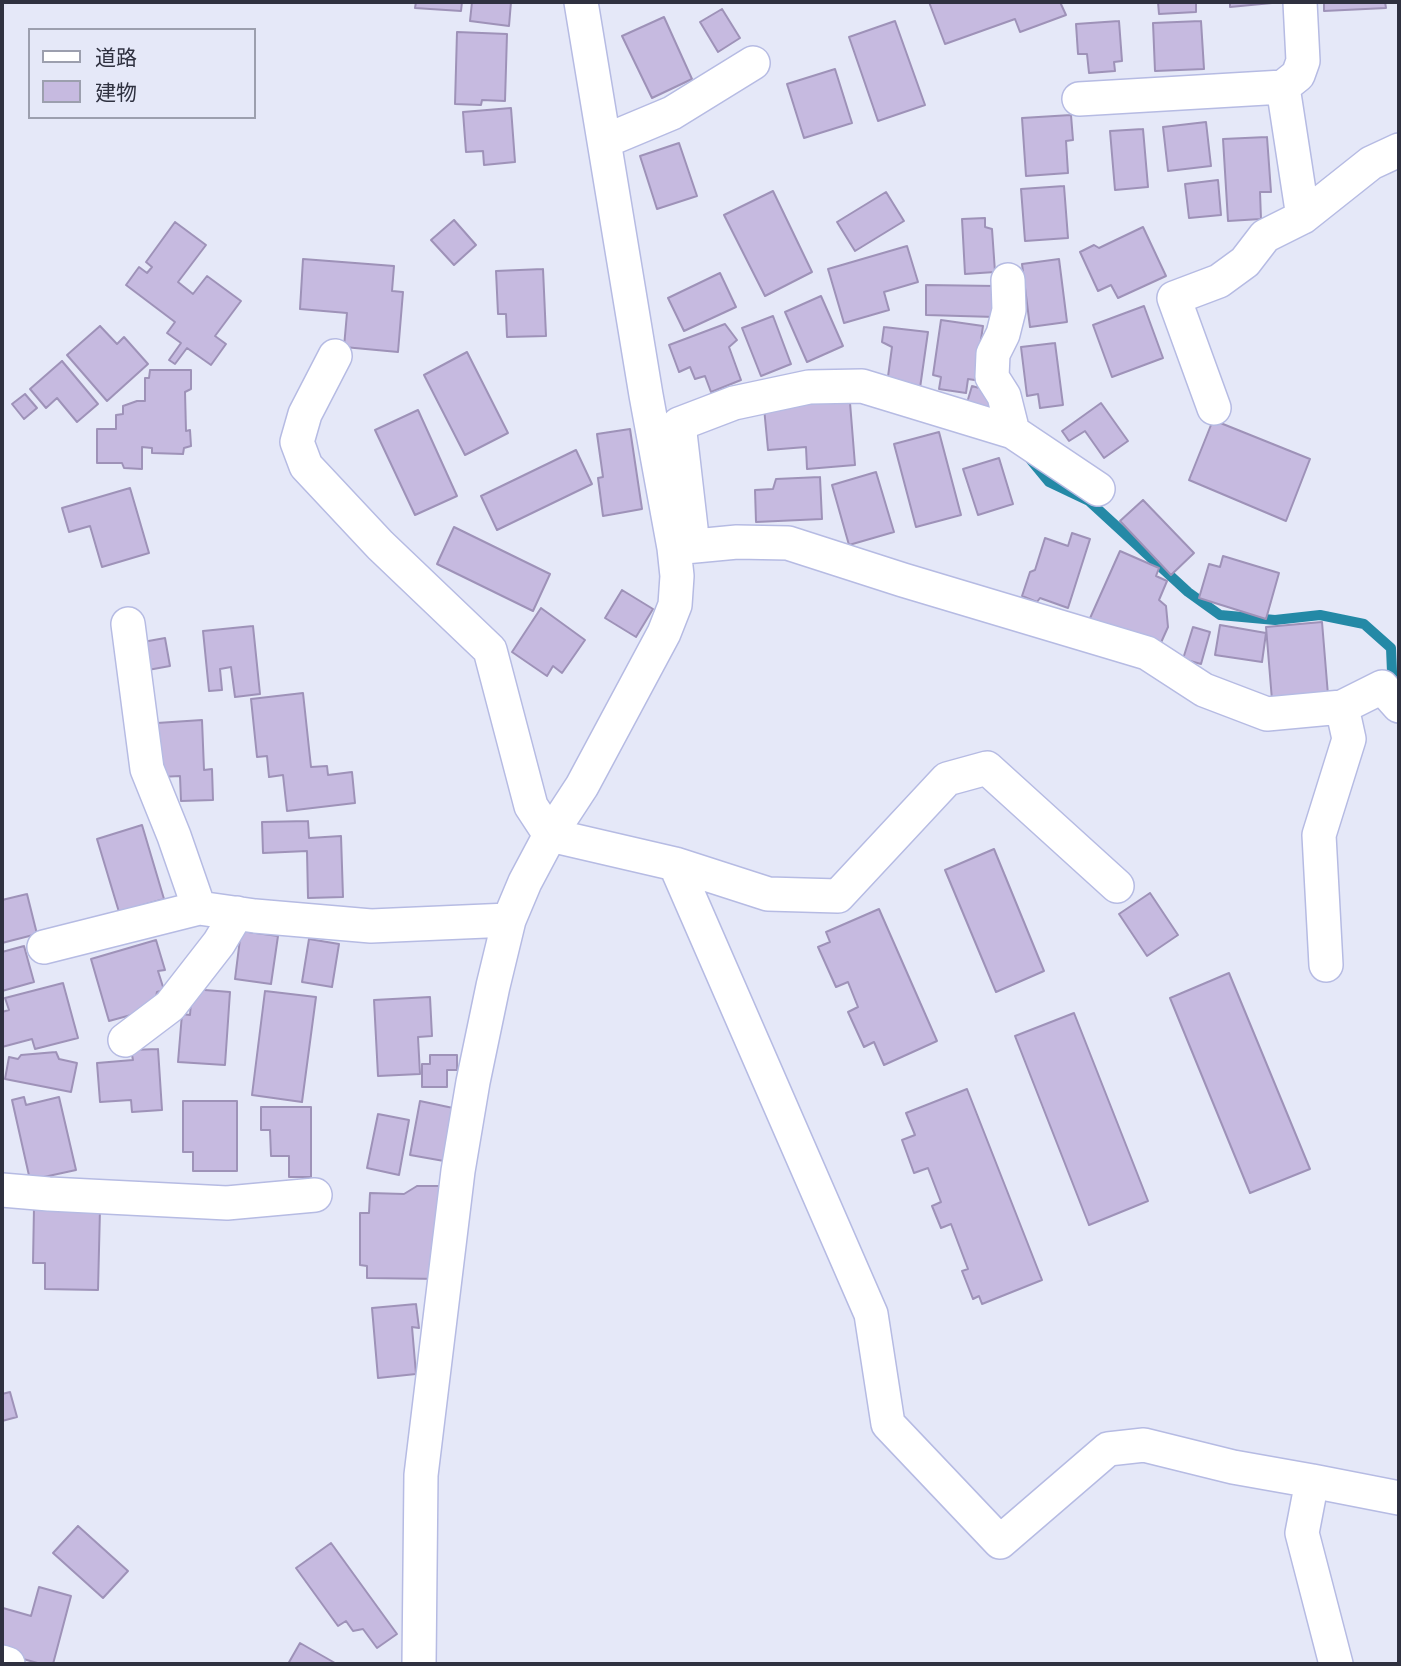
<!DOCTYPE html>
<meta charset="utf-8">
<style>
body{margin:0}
#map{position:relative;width:1401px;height:1666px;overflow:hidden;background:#e5e8f8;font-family:"Source Serif 4","Noto Sans JP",serif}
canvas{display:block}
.frame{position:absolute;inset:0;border:4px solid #2f3140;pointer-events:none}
.legend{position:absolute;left:28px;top:28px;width:228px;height:91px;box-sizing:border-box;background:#e5e8f8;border:2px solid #9c9fae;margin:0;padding:9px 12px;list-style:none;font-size:21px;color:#2f3140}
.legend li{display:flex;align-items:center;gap:14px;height:35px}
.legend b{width:35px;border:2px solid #9c9fae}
</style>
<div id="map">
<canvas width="1401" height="1666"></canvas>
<div class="frame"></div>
<ul class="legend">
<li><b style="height:9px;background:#fff"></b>道路</li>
<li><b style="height:19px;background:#c6bae0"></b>建物</li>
</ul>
</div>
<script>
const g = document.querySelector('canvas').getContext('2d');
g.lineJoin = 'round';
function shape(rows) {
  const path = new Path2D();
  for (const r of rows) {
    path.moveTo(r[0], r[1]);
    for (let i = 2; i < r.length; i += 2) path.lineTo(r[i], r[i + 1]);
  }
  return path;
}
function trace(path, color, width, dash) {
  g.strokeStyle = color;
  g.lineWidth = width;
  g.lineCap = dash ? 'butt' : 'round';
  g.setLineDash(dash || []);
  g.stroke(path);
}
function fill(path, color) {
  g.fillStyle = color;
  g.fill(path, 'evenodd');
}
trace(shape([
 [1030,459,1049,482,1089,501,1188,592,1220,615,1275,620,1320,615,1364,624,1391,648,1392,672,1399,681]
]), '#2489a6', 10);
const building = shape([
 [416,2,462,2,461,11,415,8,416,2],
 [472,2,511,2,509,26,470,21,472,2],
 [929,2,1060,2,1066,15,1020,32,1015,19,945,44,929,2],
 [1158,2,1196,2,1196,12,1159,14,1158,2],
 [1230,2,1272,2,1272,3,1230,7,1230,2],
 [1324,2,1385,2,1386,8,1324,11,1324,2],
 [722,9,740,38,718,52,700,22,722,9],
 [664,17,692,79,652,98,622,36,664,17],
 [895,21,925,105,878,121,849,37,895,21],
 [1119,21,1122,61,1114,62,1115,71,1089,73,1087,54,1078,54,1076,24,1119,21],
 [1201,21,1204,69,1155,71,1153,23,1201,21],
 [457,32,507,34,505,101,482,100,481,105,455,104,457,32],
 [835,69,852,123,804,138,787,84,835,69],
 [511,108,515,162,484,165,483,151,466,152,463,112,511,108],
 [1071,115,1073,140,1066,141,1068,173,1026,176,1022,118,1071,115],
 [1206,122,1211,166,1168,171,1163,127,1206,122],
 [1143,129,1148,187,1115,190,1110,131,1143,129],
 [1267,137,1271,192,1260,192,1261,219,1228,221,1223,139,1267,137],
 [679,143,697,196,657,209,640,156,679,143],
 [1218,180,1221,215,1189,218,1185,184,1218,180],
 [1064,186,1068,238,1025,241,1021,189,1064,186],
 [773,191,812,272,765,296,724,215,773,191],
 [886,192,904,221,855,251,837,222,886,192],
 [985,218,985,227,992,229,995,272,965,274,962,219,985,218],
 [454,220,476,245,454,265,431,240,454,220],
 [175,222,206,245,178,282,193,294,207,276,241,301,215,336,226,344,211,365,187,348,175,364,169,360,181,343,167,333,175,322,126,285,139,267,147,273,152,267,146,262,175,222],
 [1143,227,1166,276,1118,298,1111,285,1098,291,1080,252,1094,245,1099,248,1143,227],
 [907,246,918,282,884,292,889,310,844,323,828,269,907,246],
 [303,259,394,266,392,291,403,292,398,352,344,347,347,313,300,309,303,259],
 [1059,259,1067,322,1030,327,1022,264,1059,259],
 [543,269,546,336,507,337,506,314,498,314,496,271,543,269],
 [720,273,736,307,684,331,668,298,720,273],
 [926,285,996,286,995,317,926,315,926,285],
 [821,296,843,346,807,362,785,312,821,296],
 [1144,306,1163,358,1112,377,1093,325,1144,306],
 [773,316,791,364,761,376,742,328,773,316],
 [941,320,983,326,979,353,981,381,968,379,966,393,939,389,941,377,933,375,941,320],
 [725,324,737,340,729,347,741,380,711,392,705,376,695,379,690,367,679,372,669,345,725,324],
 [100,326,117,344,124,337,148,364,107,401,67,355,100,326],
 [884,327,928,332,920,388,887,384,892,347,882,342,884,327],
 [1055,343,1063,405,1040,408,1038,394,1027,396,1021,347,1055,343],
 [467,352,508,433,465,455,424,375,467,352],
 [62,361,98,404,77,422,57,398,46,408,30,389,62,361],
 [150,370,191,370,191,389,185,392,186,431,190,430,191,446,184,448,183,454,152,453,152,448,142,447,142,469,124,468,122,463,97,463,97,429,116,429,116,415,123,414,123,406,137,401,145,401,145,378,149,378,150,370],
 [972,386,990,391,996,414,966,406,972,386],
 [849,390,855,465,807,469,806,447,768,450,763,397,849,390],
 [25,394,37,408,24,419,12,404,25,394],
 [1101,403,1128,441,1104,458,1085,431,1069,441,1062,431,1101,403],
 [418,410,457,496,415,515,375,430,418,410],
 [1213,420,1310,459,1286,521,1189,480,1213,420],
 [630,429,642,509,603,516,598,478,603,477,597,434,630,429],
 [939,432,961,515,916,527,894,444,939,432],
 [576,450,592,484,497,530,481,496,576,450],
 [999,458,1013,504,978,515,963,469,999,458],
 [876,472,894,532,849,545,832,485,876,472],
 [820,477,822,519,756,522,755,490,773,489,776,479,820,477],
 [130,488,149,553,102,567,90,526,69,532,62,508,130,488],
 [1143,500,1194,553,1171,575,1120,521,1143,500],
 [454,527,550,574,533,611,437,564,454,527],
 [1072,533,1090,539,1068,608,1040,598,1037,602,1022,596,1030,572,1035,570,1045,538,1068,546,1072,533],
 [1120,551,1159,568,1156,576,1167,581,1159,600,1166,606,1168,627,1155,656,1087,625,1120,551],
 [1223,556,1279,573,1266,619,1199,598,1209,564,1220,567,1223,556],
 [622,590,653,609,636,637,605,618,622,590],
 [541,608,585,640,562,673,553,666,547,676,512,652,541,608],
 [1322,622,1328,695,1272,700,1266,627,1322,622],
 [1220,625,1266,633,1262,662,1215,655,1220,625],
 [253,626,260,694,235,697,231,667,220,669,222,690,209,691,203,631,253,626],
 [1193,627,1210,632,1201,664,1183,659,1193,627],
 [165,638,170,666,148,670,143,642,165,638],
 [303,693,311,767,327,766,328,775,352,772,355,803,287,811,283,775,269,777,267,756,257,757,251,699,303,693],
 [202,720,204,770,212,769,213,800,181,801,180,776,160,777,157,723,202,720],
 [308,821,309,838,341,836,343,897,308,898,307,851,263,853,262,822,308,821],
 [142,825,164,899,119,912,97,839,142,825],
 [994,849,1044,971,996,992,945,870,994,849],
 [1150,893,1178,935,1147,956,1119,914,1150,893],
 [27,894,37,934,2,943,2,900,27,894],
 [879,909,937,1041,884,1065,874,1042,864,1047,848,1012,858,1007,848,982,836,987,818,947,830,942,826,932,879,909],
 [241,931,278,936,271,984,235,979,241,931],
 [309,939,339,944,332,987,302,982,309,939],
 [156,940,165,970,158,971,164,990,157,992,153,1009,109,1021,91,959,156,940],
 [24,946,34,982,2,991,2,952,24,946],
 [1229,973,1310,1169,1250,1193,1170,998,1229,973],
 [63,983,78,1038,35,1049,32,1039,2,1047,2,1012,9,1010,5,998,63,983],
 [192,989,230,992,225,1065,178,1062,182,1014,190,1015,192,989],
 [265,991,316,997,302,1102,252,1095,265,991],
 [430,997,432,1036,418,1037,420,1074,378,1076,374,1000,430,997],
 [1074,1013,1148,1201,1089,1225,1015,1036,1074,1013],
 [158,1049,162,1110,132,1112,131,1100,100,1102,97,1063,133,1060,131,1050,158,1049],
 [56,1052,59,1059,77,1063,71,1092,5,1079,9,1057,18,1059,21,1055,56,1052],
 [430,1055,457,1055,457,1070,447,1070,447,1087,422,1087,422,1064,430,1064,430,1055],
 [967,1089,1042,1280,982,1304,979,1296,973,1299,962,1271,968,1269,951,1224,941,1228,932,1206,941,1202,928,1168,914,1173,902,1140,915,1135,906,1113,967,1089],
 [24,1097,26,1105,59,1097,76,1170,30,1180,12,1100,24,1097],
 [183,1101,237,1101,237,1171,193,1171,193,1152,183,1152,183,1101],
 [420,1101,453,1108,444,1161,410,1155,420,1101],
 [261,1107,311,1107,311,1177,289,1177,289,1156,271,1156,270,1130,261,1130,261,1107],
 [378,1114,409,1120,399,1175,367,1168,378,1114],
 [417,1186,442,1186,441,1279,367,1278,367,1266,360,1265,360,1213,369,1213,370,1193,404,1194,417,1186],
 [34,1207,100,1209,98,1290,45,1289,45,1263,33,1263,34,1207],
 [416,1304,419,1328,412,1327,416,1374,378,1378,372,1308,416,1304],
 [10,1392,17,1417,2,1421,2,1394,10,1392],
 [78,1526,128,1571,103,1598,53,1553,78,1526],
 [331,1543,397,1634,377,1648,363,1629,353,1631,346,1621,338,1626,296,1568,331,1543],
 [39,1587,71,1596,53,1664,41,1664,2,1653,3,1608,31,1616,39,1587],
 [300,1643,335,1663,334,1664,288,1664,300,1643]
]);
fill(building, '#c6bae0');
trace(building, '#9e92b8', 2);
const street = shape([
 [1283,87,1303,217],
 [1079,99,1283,87,1298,75,1303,61,1300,2],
 [605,141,672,113,753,63],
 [1008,280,1009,310,1003,334,993,354,992,377,1004,396,1013,432],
 [335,356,305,414,297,442,306,466,380,545,490,650,531,806,550,835,675,864,768,894,838,896,947,779,987,768,1117,886],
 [1214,408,1174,298,1219,281,1245,262,1265,236,1303,217,1371,163,1399,150],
 [691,528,679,424,734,403,809,387,862,386,1013,432,1098,489],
 [674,548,737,542,788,543,903,580,1147,653,1204,690,1267,714,1342,707,1382,687,1399,706],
 [128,624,147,769,174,836,199,908],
 [675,864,871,1314,888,1424,1000,1542,1108,1449,1144,1445,1233,1467,1312,1481,1302,1533,1336,1664],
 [44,947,199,908,255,916,371,926,509,920],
 [1326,965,1319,835,1349,739,1342,707],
 [125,1040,170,1006,219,943,237,913],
 [2,1190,49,1194,227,1203,315,1195],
 [1312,1481,1399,1498],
 [2,1662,8,1664],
 [419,1664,421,1475,458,1171,473,1082,493,986,509,920,525,882,550,835,582,786,664,633,675,605,677,576,674,548,646,395,581,2]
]);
trace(street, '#b6bbe3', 36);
trace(street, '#fff', 33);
</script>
